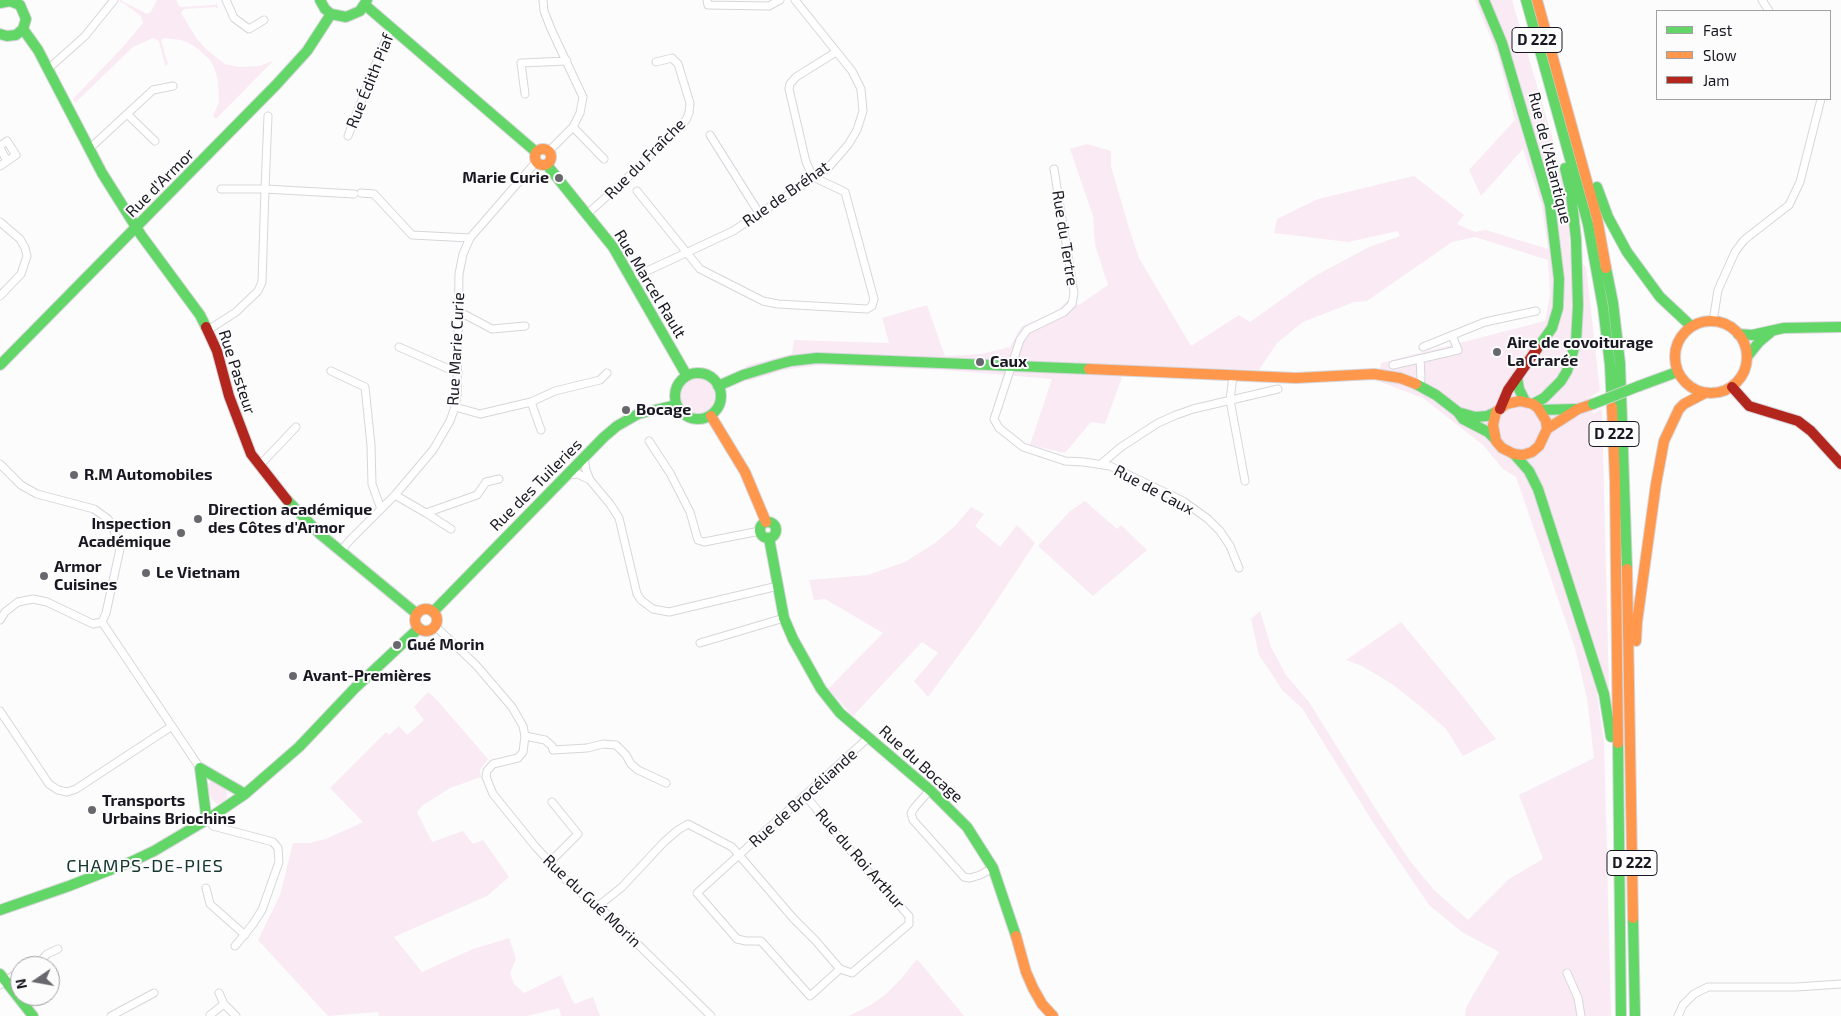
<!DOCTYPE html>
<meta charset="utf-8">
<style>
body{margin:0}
#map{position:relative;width:1841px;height:1016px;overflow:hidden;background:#fcfcfc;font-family:"Exo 2",sans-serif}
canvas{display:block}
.legend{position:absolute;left:1656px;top:10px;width:175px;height:90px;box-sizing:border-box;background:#fcfcfc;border:1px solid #a1a0a4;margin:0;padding:6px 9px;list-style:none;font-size:15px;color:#191721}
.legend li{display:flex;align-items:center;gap:10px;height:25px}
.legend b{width:25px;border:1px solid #a1a0a4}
.north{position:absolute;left:10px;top:956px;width:50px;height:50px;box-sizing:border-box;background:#fcfcfc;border:1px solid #a1a0a4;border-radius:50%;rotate:258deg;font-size:14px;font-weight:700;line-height:20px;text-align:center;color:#191721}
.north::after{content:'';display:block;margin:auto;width:18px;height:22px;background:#68676e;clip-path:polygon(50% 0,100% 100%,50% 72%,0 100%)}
</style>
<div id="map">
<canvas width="1841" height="1016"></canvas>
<ul class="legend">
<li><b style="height:6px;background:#63d668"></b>Fast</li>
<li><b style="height:6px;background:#ff974d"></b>Slow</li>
<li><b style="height:6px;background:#b3261e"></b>Jam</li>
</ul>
<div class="north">N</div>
</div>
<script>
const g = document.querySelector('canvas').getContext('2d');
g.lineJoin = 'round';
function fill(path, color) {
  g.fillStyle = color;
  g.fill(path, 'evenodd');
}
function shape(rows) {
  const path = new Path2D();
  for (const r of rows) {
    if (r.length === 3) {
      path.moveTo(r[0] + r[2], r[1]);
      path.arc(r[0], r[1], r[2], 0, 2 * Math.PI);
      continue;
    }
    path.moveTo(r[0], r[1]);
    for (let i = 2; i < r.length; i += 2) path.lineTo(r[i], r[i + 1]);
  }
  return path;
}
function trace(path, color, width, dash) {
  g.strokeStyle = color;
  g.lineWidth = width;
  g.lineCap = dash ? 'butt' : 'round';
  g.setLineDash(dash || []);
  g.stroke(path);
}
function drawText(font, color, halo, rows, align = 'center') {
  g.font = font + ' "Exo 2",sans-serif';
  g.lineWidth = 4;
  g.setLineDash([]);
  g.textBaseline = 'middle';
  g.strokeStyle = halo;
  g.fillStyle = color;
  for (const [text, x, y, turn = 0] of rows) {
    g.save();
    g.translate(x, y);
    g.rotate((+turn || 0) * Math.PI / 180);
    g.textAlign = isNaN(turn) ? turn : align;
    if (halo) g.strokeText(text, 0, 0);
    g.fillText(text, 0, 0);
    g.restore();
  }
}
fill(shape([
 [120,0,147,14,151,12,157,0,176,0,179,6,182,7,215,5,217,3,218,9,215,7,184,9,181,13,197,39,207,50,225,64,239,67,259,66,273,61,216,119,213,116,219,102,218,81,214,67,210,60,197,48,189,43,181,40,165,38,161,40,168,64,165,66,159,41,153,38,133,47,75,103,73,99,122,48,143,23,141,16,123,3,119,2],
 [1475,0,1512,0,1552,137,1567,202,1570,253,1586,267,1600,391,1590,397,1593,414,1602,409,1609,691,1597,695,1604,742,1611,1016,1465,1016,1466,1008,1473,995,1499,952,1462,932,1429,905,1374,824,1302,708,1283,691,1259,655,1251,619,1260,611,1271,647,1286,675,1309,702,1377,811,1410,861,1434,890,1468,920,1509,879,1543,859,1519,795,1594,758,1587,698,1575,648,1516,477,1503,469,1483,445,1423,398,1378,381,1381,363,1545,321,1550,295,1548,260,1475,237,1452,242,1367,301,1354,302,1303,322,1277,343,1259,370,1121,365,1121,380,1105,424,1091,422,1065,453,1030,445,1052,379,945,370,820,365,784,370,748,381,745,366,792,354,794,340,889,343,882,318,927,305,945,356,981,354,1010,347,1021,327,1058,310,1068,300,1079,305,1108,285,1095,245,1093,216,1070,149,1087,144,1111,151,1111,166,1129,228,1139,258,1191,346,1239,315,1250,322,1313,277,1369,247,1400,236,1398,231,1348,242,1274,233,1277,219,1318,199,1414,176,1464,215,1457,224,1475,232,1486,230,1548,249,1542,206,1523,149,1481,196,1469,170,1515,120,1498,55],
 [697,396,18],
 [1085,501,1117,529,1121,525,1147,550,1093,596,1038,546,1070,511],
 [971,507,984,514,975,526,1000,547,1017,525,1035,543,980,626,928,697,914,681,938,653,922,642,853,716,828,689,883,633,825,599,814,600,809,580,868,575,905,562,935,543,955,526],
 [1401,622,1460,693,1496,739,1463,756,1446,729,1420,706,1392,684,1362,666,1346,660],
 [428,692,437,700,488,759,480,770,481,777,450,788,422,806,417,812,432,842,463,831,473,844,483,840,509,877,487,896,394,937,422,972,473,949,509,938,516,959,510,973,514,984,524,993,561,975,574,1004,593,997,600,1016,561,1016,559,1008,527,1016,379,1016,378,1012,328,1016,258,940,280,895,293,843,309,843,326,839,363,822,330,788,386,732,389,735,399,726,407,735,424,720,414,707],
 [211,781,226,788,227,797,224,802,218,804,211,799,207,786],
 [917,959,964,1016,849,1016,871,1005,886,994,901,979]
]), '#f9eaf4');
const street = shape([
 [226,0,234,18,249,29,264,20],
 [543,0,544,11,551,29,583,97,580,113,573,127,549,151],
 [707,0,708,5,769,6,780,0],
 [1762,0,1769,11],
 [48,69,85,36,114,0],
 [525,94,521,63,567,61],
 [127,114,155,141],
 [573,127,604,159],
 [710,135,759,213],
 [348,136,381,50,392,27],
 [0,146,7,141,16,155,0,166],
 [0,148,7,161],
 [89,149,153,90,173,86],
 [1054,169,1074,293,1072,304,1064,312,1027,330,1020,340,994,419,999,428,1023,447,1065,461,1084,462,1110,466,1183,501,1208,519,1220,531,1230,546,1239,568],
 [221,189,265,189,268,116],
 [637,191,700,269,763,301,778,304,867,309,872,306,874,299,845,192,813,177,806,162,789,89,790,84,796,77,836,52],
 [361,193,374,194,412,235,470,238],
 [586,215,624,181,686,120,689,113,690,103,678,64,672,58,656,62],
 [0,222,20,239,25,248,27,256,21,274,0,296],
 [632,278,733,231,827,169,848,145,857,130,863,111,861,89,852,71,795,0],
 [458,311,492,329,525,326],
 [1713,321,1718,290,1735,252,1744,240,1789,205,1800,182,1821,99],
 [208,330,236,312,258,291,262,282,265,189,354,194],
 [399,347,458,373],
 [1423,347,1485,322,1536,311],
 [1393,365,1458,350,1452,335],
 [331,371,365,387,371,445,372,484,381,509],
 [1233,376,1230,400,1245,481],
 [1420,385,1421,378,1420,359],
 [531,402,541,430],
 [455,407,480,414,531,402,555,391,600,380,607,373],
 [649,441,670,473,690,512,698,540,704,542,760,531],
 [584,457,586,470,590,480],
 [0,464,21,485,37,494,94,509,108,519,113,528,120,549,106,613,102,622,200,768],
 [1101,464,1121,447,1158,423,1176,415,1193,409,1278,389],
 [259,466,296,427],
 [566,475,578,474,590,480,610,504,619,518,637,594,641,600,653,609,669,612,778,586],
 [395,495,426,513,477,495,486,482,499,479],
 [426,513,451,529],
 [341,551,350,540,395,495,433,450,450,421,455,407,457,395,459,274,463,254,470,238,536,162],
 [0,620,5,612,18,602,33,599,47,602,93,624,102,622],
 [435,626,476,665,512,707,523,726,525,736,523,752,518,758,493,764,487,771,486,777,493,794,535,846,566,880,609,916,711,1016],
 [700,643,784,618],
 [0,711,49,784,58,790,67,792,76,789,172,726],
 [525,736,545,740,552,746,553,750,587,748,603,744,616,745,626,755,631,764,638,770,666,783],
 [930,790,915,807,911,813,913,820,964,877,970,878,980,875,993,868],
 [805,795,859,861,909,916,909,924,852,973,840,969,815,940,793,918,739,855,697,893,737,939,746,941,761,941,810,996,840,969],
 [208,819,213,826,273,842,278,848,279,862,262,910,253,924,235,946],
 [549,863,578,834,552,802],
 [206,888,210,904,245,935],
 [597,907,622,887,664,842,678,830,688,824,732,847,739,855,869,737],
 [31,966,41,961,47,954,58,949],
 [1567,973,1578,998,1581,1016],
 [0,985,20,971],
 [219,993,224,1004,236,1016],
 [210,1015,224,1004],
 [111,1016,154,993],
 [1678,1016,1683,1005,1694,994,1708,987,1796,987,1841,984]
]);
const fast = shape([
 [320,0,325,9,331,14,346,17,360,11,367,0],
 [1484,0,1502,43,1550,205,1559,279,1558,308,1552,328,1537,349],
 [1526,0,1588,224,1603,307,1610,365,1612,407],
 [0,3,10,1,20,5,26,19,23,29,16,35,7,36,0,34],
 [365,5,536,152],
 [23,29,38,50,102,173,141,235,200,315,206,327],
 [547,165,613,247,687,376],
 [1597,187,1608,217,1627,252,1660,297,1691,326],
 [1606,268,1613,303,1620,363,1627,569],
 [1738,334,1752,335,1784,328,1841,327],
 [1747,357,1759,342,1771,332],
 [0,365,276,85,307,51,331,14],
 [698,396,23],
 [1517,377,1519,389,1525,401],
 [1416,384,1436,395,1458,412,1463,419,1488,432,1495,439],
 [718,386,743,375,776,365,791,361,817,358,1089,369],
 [1639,386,1677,372],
 [1533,404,1544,398,1561,381,1567,371,1576,342,1578,306,1576,239,1571,193,1565,168],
 [1540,410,1575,409],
 [1461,413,1475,417,1487,416,1496,412],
 [1514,454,1529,471,1538,489,1604,694,1611,737],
 [287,500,320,534,417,614],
 [768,530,8],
 [769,538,784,618,793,639,821,689,840,713,930,790,967,827,993,868,1016,936],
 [433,612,604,437,617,426,638,414,676,405],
 [1618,743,1621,1016],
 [200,768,245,794],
 [200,768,206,815,208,819],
 [0,910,69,886,133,861,154,851,208,819,245,794,299,747,355,688,419,628],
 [1633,918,1635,1016],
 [0,974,33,1016]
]);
const slow = shape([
 [1537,0,1597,218,1606,268],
 [543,157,8],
 [1711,357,36],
 [1089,369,1296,378,1374,374,1400,378,1416,384],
 [1612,407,1615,481,1618,743],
 [711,416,745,472,766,522],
 [1547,429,1546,421,1538,408,1533,404,1520,401,1506,404,1496,412,1493,425,1496,441,1502,448,1514,454,1523,455,1532,452,1539,446,1547,429,1578,409,1593,404],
 [1627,569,1633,918],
 [426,620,11],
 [1636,641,1637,622,1656,484,1664,441,1679,409,1684,404,1705,393],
 [1016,936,1026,972,1033,988,1042,1004,1053,1016]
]);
const jam = shape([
 [206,327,217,351,229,396,251,454,287,500],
 [1732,387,1749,406,1798,421,1811,431,1841,464],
 [1500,409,1508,390,1537,349]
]);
trace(street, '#d7d6db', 9);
trace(fast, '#d7d6db', 12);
trace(slow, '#d7d6db', 12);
trace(jam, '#d7d6db', 12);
trace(street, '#fff', 7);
trace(fast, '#63d668', 10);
trace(slow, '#ff974d', 10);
trace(jam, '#b3261e', 10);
const fastBridge = shape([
 [1593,404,1639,386]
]);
trace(fastBridge, '#d7d6db', 12, []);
trace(fastBridge, '#63d668', 10);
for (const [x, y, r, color] of [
 [559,178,5,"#68676e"],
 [1497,352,5,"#68676e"],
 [980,362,5,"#68676e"],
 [626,410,5,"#68676e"],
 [74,475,5,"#68676e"],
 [198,519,5,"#68676e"],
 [181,533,5,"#68676e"],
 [146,573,5,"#68676e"],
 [44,576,5,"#68676e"],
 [397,645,5,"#68676e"],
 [293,676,5,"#68676e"],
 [92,810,5,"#68676e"]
]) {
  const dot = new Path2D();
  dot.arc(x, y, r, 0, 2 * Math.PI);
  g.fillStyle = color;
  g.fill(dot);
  trace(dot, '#fcfcfc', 2);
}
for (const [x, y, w] of [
 [1537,40,50],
 [1614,434,50],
 [1632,863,50]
]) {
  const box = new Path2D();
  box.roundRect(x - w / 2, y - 12.5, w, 25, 4);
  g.fillStyle = '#fcfcfc';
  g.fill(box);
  trace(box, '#191721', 1);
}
drawText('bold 15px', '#191721', null, [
 ["D 222",1537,40],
 ["D 222",1614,434],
 ["D 222",1632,863]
]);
drawText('16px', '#191721', '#fcfcfc', [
 ["Rue Édith Piaf",370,81,-68],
 ["Rue de l'Atlantique",1550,158,76],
 ["Rue du Fraîche",645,159,-45],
 ["Rue d'Armor",160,183,-45],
 ["Rue de Bréhat",786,194,-35],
 ["Rue du Tertre",1065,238,81],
 ["Rue Marcel Rault",650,284,59],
 ["Rue Marie Curie",456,349,-87],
 ["Rue Pasteur",237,372,72],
 ["Rue des Tuileries",536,485,-45],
 ["Rue de Caux",1154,490,28],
 ["Rue du Bocage",921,764,42],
 ["Rue de Brocéliande",803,798,-42],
 ["Rue du Roi Arthur",860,859,49],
 ["Rue du Gué Morin",592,901,43]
]);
drawText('bold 16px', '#191721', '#fcfcfc', [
 ["Marie Curie",549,178,"right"],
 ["Aire de covoiturage",1507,343],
 ["La Crarée",1507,361],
 ["Caux",990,362],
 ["Bocage",636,410],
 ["R.M Automobiles",84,475],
 ["Direction académique",208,510],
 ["des Côtes d'Armor",208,528],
 ["Inspection",171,524,"right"],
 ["Académique",171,542,"right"],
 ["Armor",54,567],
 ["Cuisines",54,585],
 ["Le Vietnam",156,573],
 ["Gué Morin",407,645],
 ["Avant-Premières",303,676],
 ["Transports",102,801],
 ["Urbains Briochins",102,819]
], 'left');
g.letterSpacing = '1px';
drawText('18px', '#163630', '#fcfcfc', [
 ["CHAMPS-DE-PIES",145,866]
]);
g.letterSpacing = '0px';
</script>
